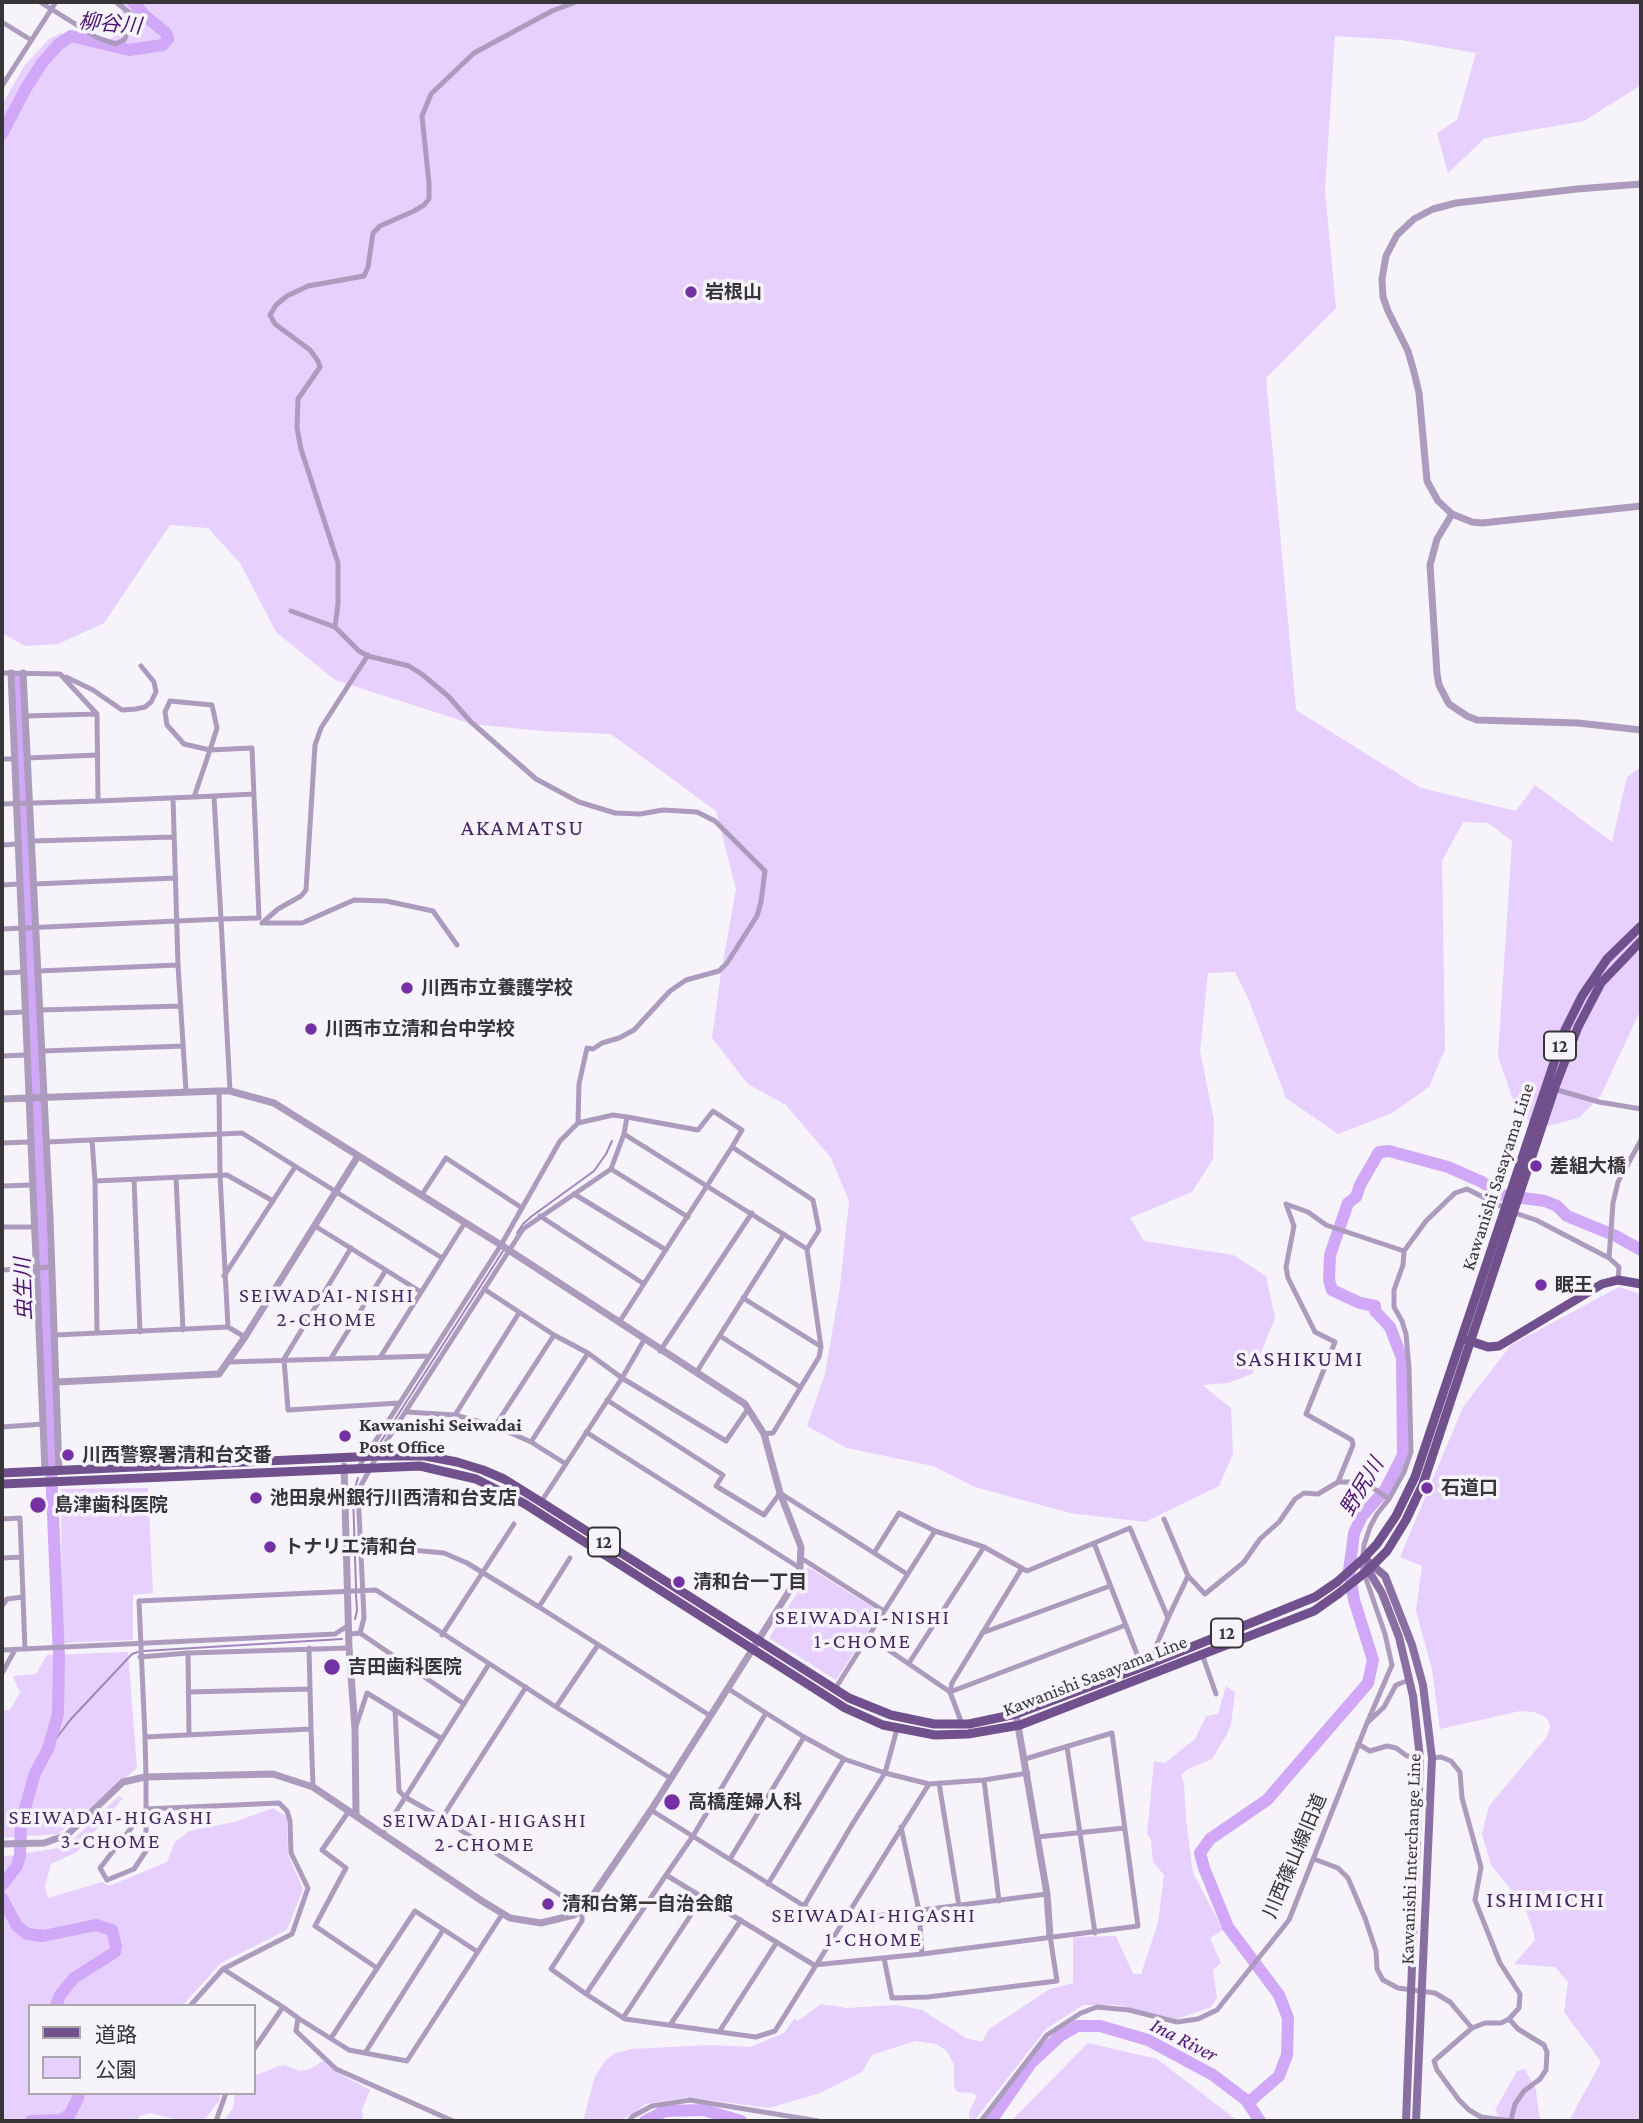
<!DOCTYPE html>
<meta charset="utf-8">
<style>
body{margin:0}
#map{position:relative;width:1643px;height:2123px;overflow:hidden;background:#f6f3fa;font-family:"Crimson Pro","Noto Sans JP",serif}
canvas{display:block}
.frame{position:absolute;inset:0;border:4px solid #373538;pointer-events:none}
.legend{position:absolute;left:28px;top:2004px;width:228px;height:91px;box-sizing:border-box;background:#f6f3fa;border:2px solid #aaa7ac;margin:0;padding:9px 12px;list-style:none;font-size:21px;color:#373538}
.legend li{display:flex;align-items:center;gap:14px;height:35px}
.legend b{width:35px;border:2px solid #aaa7ac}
</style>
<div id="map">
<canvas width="1643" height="2123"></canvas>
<div class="frame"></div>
<ul class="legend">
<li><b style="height:9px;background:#71508e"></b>道路</li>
<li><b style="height:19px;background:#e7cffe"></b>公園</li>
</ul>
</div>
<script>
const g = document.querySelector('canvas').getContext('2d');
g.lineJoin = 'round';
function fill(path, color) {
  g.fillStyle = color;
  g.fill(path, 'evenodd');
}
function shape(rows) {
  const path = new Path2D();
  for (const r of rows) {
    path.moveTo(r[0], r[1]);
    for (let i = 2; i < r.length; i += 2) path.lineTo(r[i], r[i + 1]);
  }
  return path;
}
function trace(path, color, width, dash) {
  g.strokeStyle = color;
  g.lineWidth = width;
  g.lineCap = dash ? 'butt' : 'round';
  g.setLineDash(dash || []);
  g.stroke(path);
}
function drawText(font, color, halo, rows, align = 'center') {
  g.font = font + ' "Crimson Pro","Noto Sans JP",serif';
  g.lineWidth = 7;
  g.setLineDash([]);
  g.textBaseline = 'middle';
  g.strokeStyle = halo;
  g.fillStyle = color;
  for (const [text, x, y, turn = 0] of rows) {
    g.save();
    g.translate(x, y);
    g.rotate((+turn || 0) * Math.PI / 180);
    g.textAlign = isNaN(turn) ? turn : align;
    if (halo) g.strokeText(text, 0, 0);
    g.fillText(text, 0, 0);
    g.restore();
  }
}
fill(shape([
 [120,2,1641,2,1641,85,1584,121,1485,138,1448,173,1437,133,1457,120,1476,53,1401,40,1335,36,1325,190,1336,308,1266,378,1296,710,1421,788,1516,811,1535,785,1612,842,1627,777,1641,767,1641,1009,1601,1095,1579,1118,1535,1129,1514,1103,1498,1056,1512,841,1488,823,1463,822,1442,861,1445,1049,1429,1087,1392,1113,1338,1134,1286,1098,1248,998,1235,972,1208,973,1200,1051,1214,1121,1213,1159,1192,1192,1130,1218,1144,1241,1233,1255,1266,1276,1275,1318,1252,1374,1228,1383,1202,1385,1231,1408,1233,1454,1219,1486,1145,1522,1070,1513,975,1487,933,1466,847,1448,807,1426,825,1374,840,1287,849,1201,831,1158,786,1105,748,1084,712,1038,720,980,736,889,716,811,611,734,542,731,472,724,335,680,276,632,240,563,208,528,170,525,104,623,58,644,25,646,2,633,2,105,24,66,49,39,61,33,96,44,114,37,124,24],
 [1619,1287,1641,1294,1641,2121,1569,2121,1601,2062,1564,2012,1568,1982,1555,1967,1514,1964,1535,1940,1532,1927,1523,1904,1491,1865,1482,1834,1489,1806,1546,1738,1550,1728,1549,1722,1544,1716,1534,1712,1520,1711,1440,1729,1432,1669,1416,1611,1422,1566,1400,1557,1463,1407,1511,1345],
 [148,1488,153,1593,133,1595,133,1640,62,1643,61,1489],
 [808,1567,880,1612,836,1680,769,1638,801,1587],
 [128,1652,137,1768,58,1834,2,1838,2,1772,5,1766,2,1766,2,1710,10,1710,20,1693,13,1676,36,1674,47,1655],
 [1226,1686,1235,1692,1235,1695,1231,1724,1227,1734,1212,1759,1186,1770,1181,1776,1184,1784,1186,1820,1193,1873,1223,1930,1210,1938,1221,1963,1213,1970,1217,1998,1211,2007,1177,2019,1118,2005,1083,2005,1046,2029,974,2121,969,2117,969,2112,977,2096,973,2093,957,2092,954,2087,954,2064,946,2050,936,2044,915,2041,872,2055,862,2072,820,2093,769,2108,687,2097,646,2104,621,2121,583,2121,595,2076,605,2061,614,2054,631,2049,711,2045,750,2047,784,2033,794,2019,798,2021,821,2004,847,2008,896,2005,922,2010,966,2038,982,2042,989,2029,1050,1989,1073,1983,1073,1937,1116,1936,1133,1974,1141,1974,1158,1923,1164,1875,1153,1862,1151,1840,1147,1834,1154,1761,1165,1763,1195,1739,1206,1716,1218,1714],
 [119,1796,123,1798,77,1852,51,1864,45,1886,48,1898,102,1882,109,1886,167,1862,175,1842,189,1831,234,1822,273,1808,287,1817,288,1855,303,1889,287,1930,221,1963,182,2006,30,2006,30,2093,219,2093,220,2099,207,2117,201,2121,181,2121,151,2113,140,2116,137,2121,2,2121,2,1857,65,1847],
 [1088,2043,1157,2059,1238,2121,1011,2121],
 [323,2061,336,2072,370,2090,362,2110,363,2121,224,2121,233,2108,235,2093,254,2093,254,2076,279,2066,284,2065,299,2071,310,2069],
 [1525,2069,1536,2090,1540,2121,1502,2121,1495,2110,1517,2071]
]), '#e7cffe');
trace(shape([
 [517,1233,523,1224,532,1216,594,1171,606,1154,612,1141],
 [378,1446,503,1251],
 [356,1588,353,1494,358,1478],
 [355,1619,357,1611,356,1594],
 [144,1651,342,1639],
 [48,1749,71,1719,132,1654,138,1652]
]), '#a385be', 2);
trace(shape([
 [2,134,26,88,42,63,58,45,71,36,129,50,163,45,168,39,166,33,144,15,133,2],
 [2,1885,17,1866,20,1855,21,1823,35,1773,48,1749,58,1714,59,1657,18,679],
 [2,1898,17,1926,27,1934,43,1936,96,1925,112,1930,116,1946,115,1952,74,1978,60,1995,56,2006],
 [1248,2103,1279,2076,1287,2055,1288,2018,1279,1995,1228,1927,1204,1868,1200,1853,1210,1839,1267,1800,1368,1683,1373,1660,1354,1600,1349,1570,1352,1549,1354,1533,1362,1516,1385,1490,1403,1455,1402,1358,1390,1327,1375,1311,1375,1306,1360,1303,1332,1290,1329,1280,1330,1255,1348,1203,1356,1197,1360,1185,1379,1152,1389,1151,1448,1167,1482,1182,1500,1195,1545,1201,1557,1206,1567,1216,1616,1236,1641,1250],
 [31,2121,61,2120,70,2114,78,2098,79,2093],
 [645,2121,665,2111,704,2110,741,2121],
 [991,2121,1031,2063,1060,2036,1077,2026,1100,2026,1148,2040,1213,2075,1246,2100,1260,2121]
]), '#d1a7f8', 12);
trace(shape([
 [40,2,96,37,115,44,124,40,132,24,132,15,116,2],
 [2,22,31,40],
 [2,86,56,2],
 [291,611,335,627,359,651,368,656,409,666,423,675,448,696,471,722,536,779,579,802,615,813,640,814,663,810,697,812,715,821,765,871,761,902,757,916,727,963,719,971,686,980,670,991,634,1030,619,1038,602,1043,593,1049,587,1048,579,1084,578,1123],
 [335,627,338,604,338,563,301,449,297,428,298,399,320,367,318,361,310,350,275,324,270,315,276,305,287,296,308,286,364,276,368,267,373,233,380,226,414,211,424,205,429,199,429,183,422,116,431,94,474,53,552,11,576,2],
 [2,673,60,674,97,714,98,801,194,797,210,750,217,728,212,705,170,701,165,712,167,725,184,744,210,750,252,748,259,918,221,919,230,1091],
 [66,677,93,690,122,710,136,709,145,707,151,702,156,692,154,682,141,666],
 [25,716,97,714],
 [27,758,98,755],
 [2,759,14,759],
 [194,797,254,794],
 [173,798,178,965,186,1091],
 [2,804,98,801],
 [31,841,173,837],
 [2,845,18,844],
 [34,884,176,878],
 [2,885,19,884],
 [262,923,278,909,301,896,306,890,315,745,321,728,368,655],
 [262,923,302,923,354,900,386,901,433,911,457,945],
 [2,929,221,919,214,797],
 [38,971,178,965],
 [2,973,23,972],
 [40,1010,181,1006],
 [2,1013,24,1012],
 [42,1051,183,1046],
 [2,1056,26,1055],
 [1554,1089,1599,1102,1641,1109],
 [219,1091,220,1175,228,1327,245,1337],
 [624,1134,807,1249],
 [92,1140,95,1181,97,1333],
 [47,1142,242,1133,442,1258],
 [2,1143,29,1142],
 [611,1169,688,1217],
 [176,1177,183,1330],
 [134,1179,140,1332],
 [95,1181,227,1175,273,1201],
 [2,1186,31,1185],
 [574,1194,666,1250],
 [421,1196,446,1158,522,1208],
 [1286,1204,1294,1226,1286,1267,1288,1278,1315,1332,1335,1342,1306,1414,1352,1440,1353,1445,1338,1482],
 [1286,1204,1308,1212,1326,1225,1404,1251],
 [540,1216,644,1284],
 [315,1226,421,1292],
 [2,1227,33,1227],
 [351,1248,284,1359,288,1410,399,1403],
 [2,1270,52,1267],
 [224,1276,295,1167],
 [1618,1280,1619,1267,1609,1258,1613,1203,1618,1182,1641,1140],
 [484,1289,554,1335,588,1353,622,1378,726,1441,748,1409],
 [743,1298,820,1346],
 [620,1321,732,1147],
 [55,1335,228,1327],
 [720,1336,800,1387],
 [660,1351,752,1213],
 [381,1356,464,1224],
 [331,1358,386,1270],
 [229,1362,430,1356],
 [696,1373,784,1234],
 [607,1400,723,1475,716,1486,764,1515,780,1493,907,1574],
 [407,1412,455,1415,495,1426,531,1442,566,1464],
 [455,1415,519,1313],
 [495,1426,554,1335],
 [2,1427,43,1424],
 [586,1432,800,1568],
 [531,1442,588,1353],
 [358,1468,501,1245,560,1141,578,1123,613,1115,627,1117],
 [541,1502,622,1378,644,1340],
 [2,1519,20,1518,25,1649],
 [1164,1519,1188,1576],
 [1094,1543,1142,1667],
 [874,1553,899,1513,935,1531],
 [362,1554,412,1550,444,1553,467,1563,539,1607],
 [2,1558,22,1557],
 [570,1558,539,1607,709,1715],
 [801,1558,884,1611],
 [2,1606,7,1599,23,1597],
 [1168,1618,1188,1576,1205,1594,1244,1562,1260,1539,1279,1522,1295,1499,1304,1493,1318,1494,1338,1482,1355,1482,1370,1486,1389,1499],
 [360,1633,364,1618,358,1491,377,1456,523,1229,611,1169,624,1134,627,1117,698,1130,713,1111,742,1130,732,1147,813,1200,819,1230,807,1249,821,1347,819,1357,773,1433,764,1434],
 [982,1633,1110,1586],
 [349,1634,360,1633,464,1704],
 [442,1635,514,1524],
 [868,1636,950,1692,952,1683,1022,1568],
 [309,1648,311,1729],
 [2,1650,335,1634,349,1625],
 [188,1653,189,1735],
 [1202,1654,1216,1694],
 [140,1657,188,1653,349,1648],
 [909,1663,984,1547],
 [2,1673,15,1650],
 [835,1689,935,1531,984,1547,1027,1571,1130,1528,1168,1618,1149,1663],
 [188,1692,309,1689],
 [556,1707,598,1645],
 [395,1710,399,1791,405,1797,442,1818,582,1909,582,1921,551,1969,586,1994,666,1875,814,1965,922,1954,1138,1926,1112,1733,1025,1759],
 [1367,1723,1392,1665,1385,1634,1362,1567,1364,1545,1370,1527,1377,1514,1389,1499,1404,1472,1411,1452,1409,1367,1406,1334,1402,1321,1394,1307,1394,1290,1403,1265,1404,1251,1426,1221,1455,1193,1467,1189,1515,1213,1536,1220,1609,1258],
 [962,1724,950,1692,1126,1625],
 [356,1726,367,1693,442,1739],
 [145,1737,311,1729,313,1787],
 [804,1737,844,1759],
 [1358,1744,1370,1751,1387,1746,1396,1748,1407,1756,1420,1758],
 [1067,1747,1095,1933],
 [1432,1758,1441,1757,1451,1761,1460,1772,1462,1798,1481,1867,1475,1900,1500,1963,1520,1994,1519,2008,1509,2019,1501,2023,1485,2023,1472,2028,1434,2061,1437,2070,1459,2100,1469,2110,1481,2117,1512,2121],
 [984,1780,999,1901],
 [939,1783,959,1906],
 [651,1810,825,1919,844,1920,1047,1894],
 [349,1811,322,1850,346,1868,315,1926,377,1968],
 [442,1818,526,1687],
 [901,1827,919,1911,922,1954],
 [382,1834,489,1664],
 [1037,1837,1125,1828],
 [730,1859,804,1737,766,1713],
 [1314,1859,1338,1868,1348,1878,1365,1918,1376,1951,1377,1969,1383,1980,1398,1988,1435,1993,1450,2002,1472,2028],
 [666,1875,693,1836,766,1713,727,1688],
 [768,1884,844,1759,885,1773,929,1784],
 [804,1906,853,1823,885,1773,897,1729],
 [884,1958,892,1998,928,1997,1057,1981,1050,1936],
 [223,1969,283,2007,254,2049],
 [586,1994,625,2019,756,2037,775,2031,929,1784,984,1780,1028,1773],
 [190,2006,223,1969,292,1934,308,1888,291,1853,290,1821,287,1811,279,1803,146,1809,100,1868,107,1880,134,1869,146,1851,146,1777,145,1737,139,1601,376,1590,556,1707,670,1778],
 [283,2007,298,2018,296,2031,336,2069,453,2121],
 [298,2018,349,2050,407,2061,503,1913],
 [623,2018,702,1898],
 [1509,2019,1518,2029,1544,2045,1547,2052,1546,2070,1540,2079,1524,2091,1515,2104,1511,2120],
 [670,2025,741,1920],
 [719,2032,777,1942],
 [331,2038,415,1911,478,1952],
 [365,2053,443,1930],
 [216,2121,226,2093],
 [629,2121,633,2116,652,2106,690,2100,818,2121],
 [981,2121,1047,2035,1081,2013,1097,2007,1129,2010,1177,2022,1198,2019,1217,2010,1289,1920,1367,1723,1384,1707,1396,1685,1409,1680]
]), '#ad9bbe', 5);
trace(shape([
 [1641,184,1577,189,1456,203,1433,209,1414,219,1397,235,1386,256,1382,279,1383,297,1388,311,1408,351,1414,372,1419,393,1427,481,1438,501,1452,514,1472,522,1482,523,1641,506],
 [1452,514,1437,539,1430,565,1437,674,1439,685,1449,704,1467,716,1477,720,1578,723,1641,730],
 [11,673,45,1470],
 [23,673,50,1217,59,1470],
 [2,1099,219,1091,230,1091,274,1103,501,1245,745,1404,764,1434,780,1493,801,1547,800,1568,795,1582,651,1810,585,1907,574,1915,541,1923,510,1918,482,1901,313,1787,273,1774,145,1777,123,1782,67,1835,44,1843,2,1844],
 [57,1382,219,1374,245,1337,358,1156],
 [344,1466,349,1648,355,1729,356,1815],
 [1016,1714,1047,1894,1050,1936]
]), '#ad9bbe', 7);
trace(shape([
 [1364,1558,1385,1576,1412,1645,1423,1685,1432,1758,1416,2121],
 [1367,1568,1382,1593,1399,1637,1413,1696,1420,1758,1406,2121]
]), '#8a6fa2', 8);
trace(shape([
 [1467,1340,1488,1347,1499,1346,1602,1284,1618,1280,1641,1284],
 [2,1473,377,1456,425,1456,457,1462,483,1470,504,1479,541,1502,849,1698,891,1715,934,1724,969,1724,1016,1714,1142,1667,1315,1597,1337,1582],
 [2,1484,420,1466,476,1479,525,1504,845,1708,883,1725,935,1735,968,1734,1020,1725,1314,1611,1338,1594],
 [1364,1558,1377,1544,1396,1516,1415,1477,1565,1030,1582,996,1607,959,1641,926],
 [1367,1571,1387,1551,1406,1520,1423,1484,1555,1087,1578,1027,1601,983,1641,941]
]), '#71508e', 9);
trace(shape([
 [1337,1582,1364,1558],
 [1338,1594,1367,1571]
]), '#71508e', 9);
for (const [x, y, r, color] of [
 [691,292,7,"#7530a4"],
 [407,988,7,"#7530a4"],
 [311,1029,7,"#7530a4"],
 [1536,1166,7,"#7530a4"],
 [1541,1285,7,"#7530a4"],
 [345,1436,7,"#7530a4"],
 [68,1455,7,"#7530a4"],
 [1427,1488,7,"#7530a4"],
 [256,1498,7,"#7530a4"],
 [38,1505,9,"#7530a4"],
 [270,1547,7,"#7530a4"],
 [679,1582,7,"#7530a4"],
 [332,1667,9,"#7530a4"],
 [672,1802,9,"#7530a4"],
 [548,1904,7,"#7530a4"]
]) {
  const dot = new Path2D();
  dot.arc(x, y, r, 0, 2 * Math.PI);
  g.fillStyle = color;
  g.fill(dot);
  trace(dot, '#f6f3fa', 2.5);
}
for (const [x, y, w] of [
 [1560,1046,32],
 [604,1542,32],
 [1227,1633,32]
]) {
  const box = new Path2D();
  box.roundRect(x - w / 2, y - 14.5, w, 29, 5);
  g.fillStyle = '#f6f3fa';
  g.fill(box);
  trace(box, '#373538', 2);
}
drawText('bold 18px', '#373538', null, [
 ["12",1560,1046],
 ["12",604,1542],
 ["12",1227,1633]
]);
drawText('bold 19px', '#373538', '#f6f3fa', [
 ["岩根山",705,292],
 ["川西市立養護学校",421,988],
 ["川西市立清和台中学校",325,1029],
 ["差組大橋",1550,1166],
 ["眠王",1555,1285],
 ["Kawanishi Seiwadai",359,1425],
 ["Post Office",359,1447],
 ["川西警察署清和台交番",82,1455],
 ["石道口",1441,1488],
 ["池田泉州銀行川西清和台支店",270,1498],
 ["島津歯科医院",54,1505],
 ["トナリエ清和台",284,1547],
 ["清和台一丁目",693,1582],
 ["吉田歯科医院",348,1667],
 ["高橋産婦人科",688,1802],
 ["清和台第一自治会館",562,1904]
], 'left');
drawText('19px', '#373538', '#f6f3fa', [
 ["Kawanishi Sasayama Line",1498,1177,-72],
 ["Kawanishi Sasayama Line",1095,1676,-21],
 ["川西篠山線旧道",1295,1856,-67],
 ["Kawanishi Interchange Line",1411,1859,-88]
]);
drawText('italic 21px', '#4e1472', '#f6f3fa', [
 ["柳谷川",110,24,5],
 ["虫生川",24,1289,-92],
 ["野尻川",1362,1487,-59],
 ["Ina River",1184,2040,27]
]);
g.letterSpacing = '2px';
drawText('21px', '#472760', '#f6f3fa', [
 ["SEIWADAI-NISHI",327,1296],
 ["2-CHOME",327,1320],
 ["SEIWADAI-NISHI",863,1618],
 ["1-CHOME",863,1642],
 ["SEIWADAI-HIGASHI",111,1818],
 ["3-CHOME",111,1842],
 ["SEIWADAI-HIGASHI",485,1821],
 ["2-CHOME",485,1845],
 ["SEIWADAI-HIGASHI",874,1916],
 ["1-CHOME",874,1940]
]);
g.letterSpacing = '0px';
g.letterSpacing = '2px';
drawText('23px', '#472760', '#f6f3fa', [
 ["AKAMATSU",523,828],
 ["SASHIKUMI",1300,1359],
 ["ISHIMICHI",1546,1900]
]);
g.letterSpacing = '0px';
</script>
